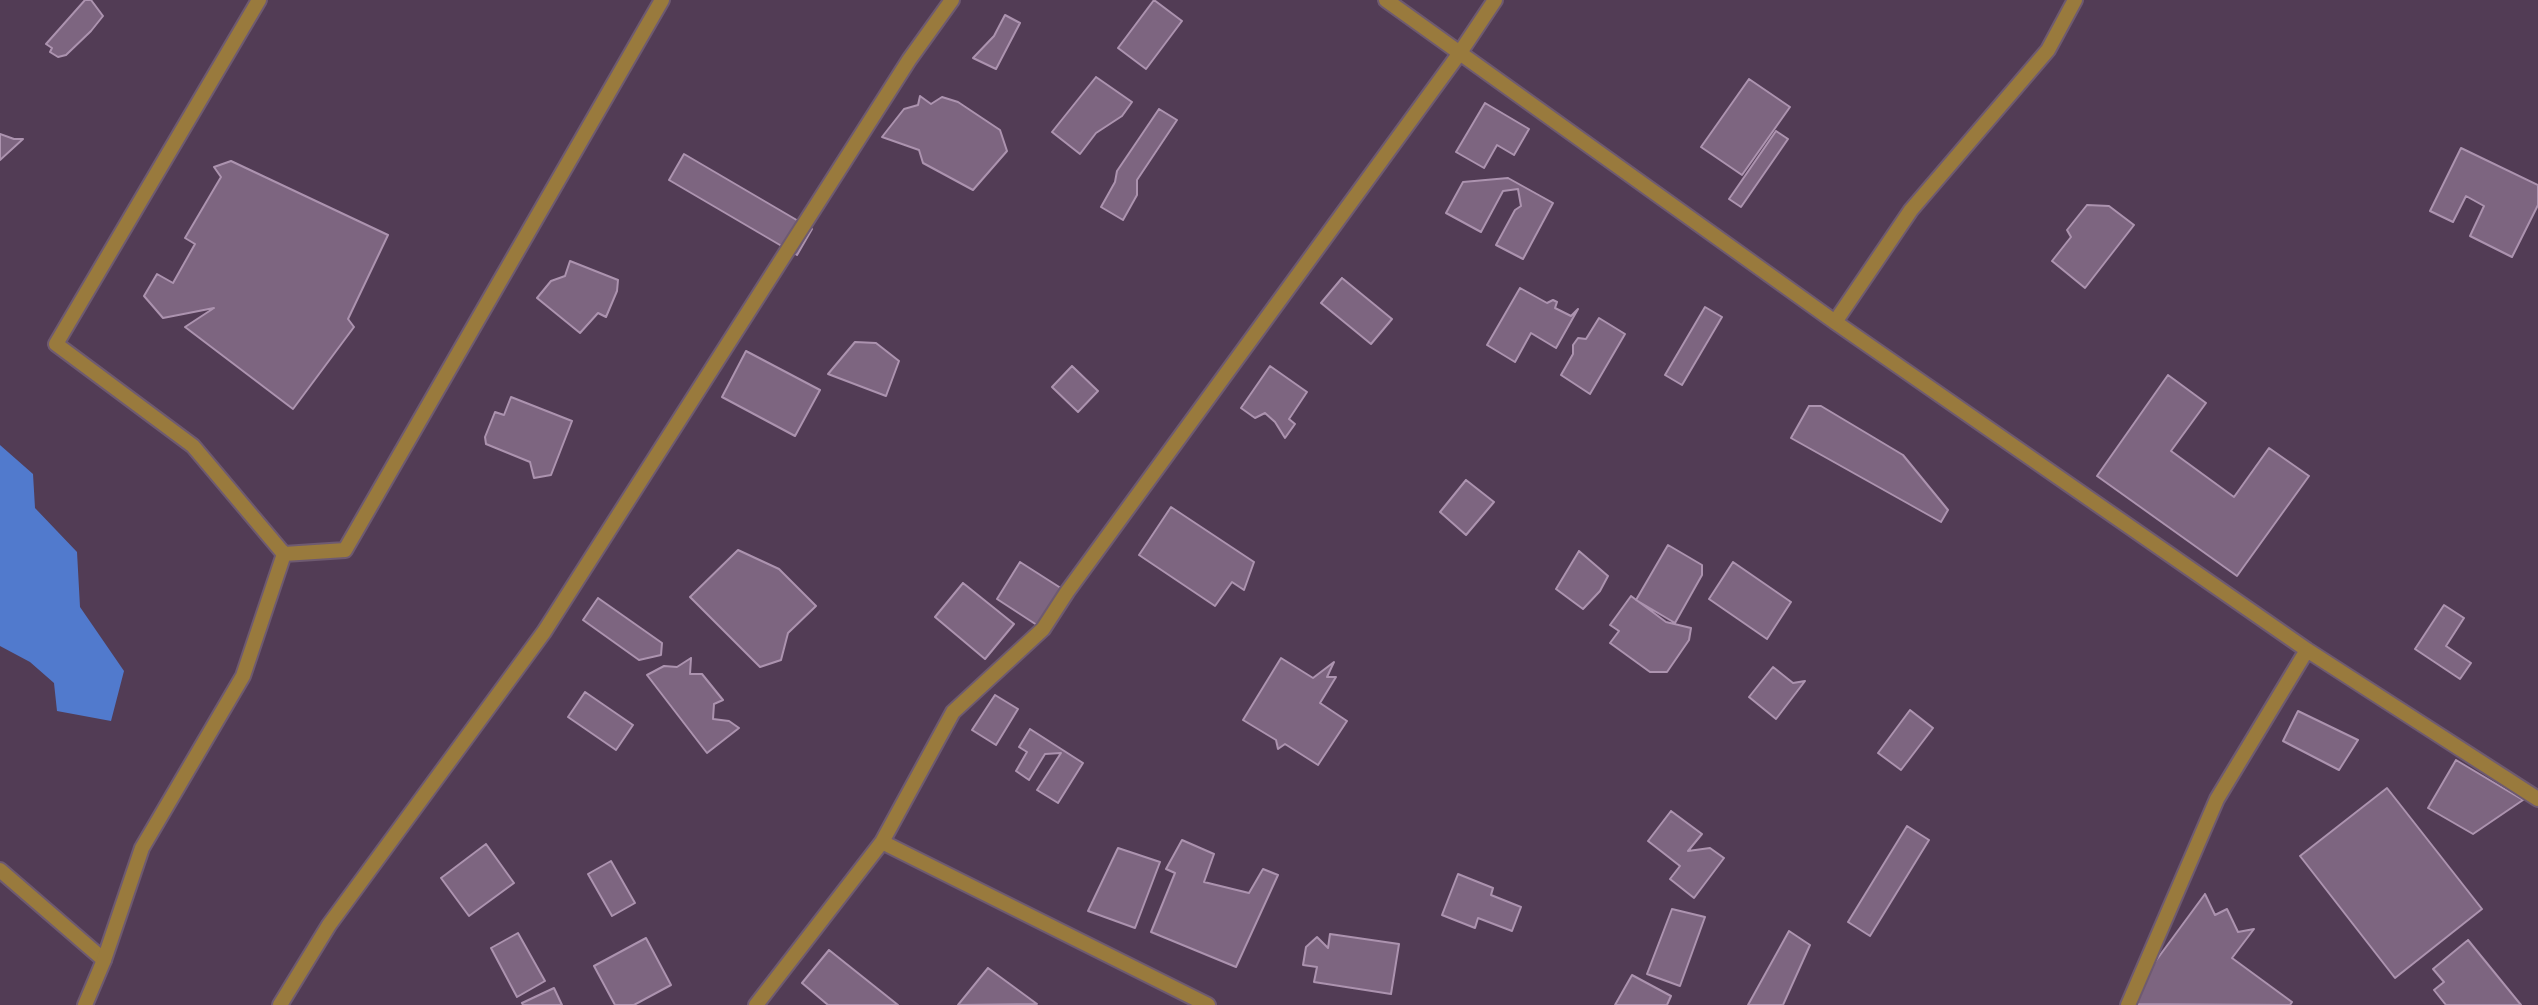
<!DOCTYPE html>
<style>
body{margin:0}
canvas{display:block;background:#523c55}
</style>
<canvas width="2538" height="1005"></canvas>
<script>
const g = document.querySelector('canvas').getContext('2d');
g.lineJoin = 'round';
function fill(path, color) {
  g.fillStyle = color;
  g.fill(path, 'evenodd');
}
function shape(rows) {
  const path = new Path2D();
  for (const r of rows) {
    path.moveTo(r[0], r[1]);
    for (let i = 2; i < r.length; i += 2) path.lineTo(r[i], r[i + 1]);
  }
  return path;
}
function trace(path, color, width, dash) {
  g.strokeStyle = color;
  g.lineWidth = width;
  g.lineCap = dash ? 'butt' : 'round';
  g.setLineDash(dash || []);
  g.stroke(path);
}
fill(shape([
 [0,445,33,474,35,508,77,552,80,607,124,671,111,721,57,711,54,683,30,662,0,646]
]), '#517acd');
const building = shape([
 [85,0,91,0,103,16,91,31,66,55,58,57,50,52,52,48,46,44,85,0],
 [1154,0,1182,21,1146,69,1118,48,1154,0],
 [1005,15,1020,23,996,69,973,58,994,36,1005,15],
 [1096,77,1132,102,1122,116,1096,133,1080,154,1052,132,1096,77],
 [1749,79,1790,107,1742,175,1701,147,1749,79],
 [920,96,931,104,942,97,958,102,1000,130,1007,151,973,190,923,163,919,150,882,137,904,109,918,105,920,96],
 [1485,103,1529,129,1514,155,1497,145,1484,168,1456,152,1485,103],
 [1159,109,1177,120,1137,180,1137,195,1123,220,1101,207,1115,182,1117,171,1159,109],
 [1776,131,1788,139,1741,207,1729,199,1776,131],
 [0,134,14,139,23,139,0,160,0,134],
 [2461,148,2538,185,2538,205,2512,257,2470,236,2484,206,2466,196,2453,222,2430,211,2461,148],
 [684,154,812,229,797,255,669,180,684,154],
 [231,161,388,235,348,319,354,327,293,409,185,327,214,308,163,318,144,296,157,274,173,283,195,244,185,238,221,177,214,167,231,161],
 [1508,178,1553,203,1523,259,1496,245,1515,210,1521,206,1518,189,1503,191,1481,232,1446,213,1463,182,1508,178],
 [2087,205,2109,206,2134,225,2085,288,2052,261,2071,237,2067,230,2087,205],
 [570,261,618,280,617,291,606,317,598,313,580,333,537,298,551,281,565,276,570,261],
 [1342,278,1392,319,1371,344,1321,303,1342,278],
 [1520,288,1547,303,1553,300,1557,302,1555,308,1571,316,1578,309,1556,348,1531,333,1515,362,1487,345,1520,288],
 [1705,307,1722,317,1682,385,1665,375,1705,307],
 [1599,318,1625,334,1590,394,1561,375,1573,354,1573,345,1578,338,1586,339,1599,318],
 [855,342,876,343,899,361,886,396,828,374,855,342],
 [746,351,820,390,795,436,722,397,746,351],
 [1072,366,1098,391,1078,412,1052,387,1072,366],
 [1270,366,1307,392,1289,419,1295,424,1285,438,1275,422,1265,413,1255,418,1241,408,1270,366],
 [2168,375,2206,403,2171,451,2234,497,2269,448,2309,476,2237,576,2097,476,2168,375],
 [511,397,572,421,551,475,534,478,530,462,486,444,485,437,495,412,504,415,511,397],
 [1809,406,1821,406,1903,455,1948,510,1941,522,1791,438,1809,406],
 [1466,480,1494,502,1466,535,1440,512,1466,480],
 [1171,507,1254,562,1244,590,1232,582,1215,606,1139,555,1171,507],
 [1668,545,1702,565,1702,575,1675,623,1636,600,1668,545],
 [738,550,779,569,816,606,788,633,781,660,760,667,690,597,738,550],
 [1579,551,1608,576,1600,591,1583,609,1556,589,1579,551],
 [1020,562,1067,592,1043,629,997,599,1020,562],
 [1733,562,1791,602,1767,639,1709,599,1733,562],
 [963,583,1014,624,985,659,935,617,963,583],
 [1631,596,1666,622,1691,628,1689,640,1667,672,1650,672,1610,643,1619,631,1610,625,1631,596],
 [598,598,662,643,661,655,639,660,583,620,598,598],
 [2444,605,2464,618,2446,646,2471,663,2460,679,2415,649,2444,605],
 [691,658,690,674,702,674,723,700,714,704,713,719,729,721,739,728,707,753,647,675,664,666,677,667,691,658],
 [1281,658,1313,678,1334,662,1327,677,1336,677,1320,703,1347,721,1318,765,1285,744,1278,749,1276,740,1243,720,1281,658],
 [1773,667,1793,683,1805,681,1776,719,1749,697,1773,667],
 [585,692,633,725,616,750,568,717,585,692],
 [995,695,1018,709,996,745,972,730,995,695],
 [1910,710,1933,728,1901,770,1878,753,1910,710],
 [2298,711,2358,740,2339,770,2283,741,2298,711],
 [1030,729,1083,763,1058,803,1037,790,1061,753,1045,754,1029,780,1016,771,1027,752,1019,747,1030,729],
 [2456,760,2523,800,2473,834,2428,808,2456,760],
 [2387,788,2482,909,2395,978,2300,856,2387,788],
 [1671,811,1702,834,1688,851,1710,848,1724,858,1694,898,1670,879,1680,866,1648,841,1671,811],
 [1907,826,1929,840,1870,936,1848,922,1907,826],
 [1182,840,1214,854,1204,882,1249,893,1263,869,1278,875,1236,967,1151,932,1175,873,1166,869,1182,840],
 [486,844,514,883,469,916,441,878,486,844],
 [1118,848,1160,862,1135,928,1088,911,1118,848],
 [611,861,635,903,612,916,588,874,611,861],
 [1458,874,1493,888,1491,895,1521,907,1512,931,1478,918,1475,928,1442,915,1458,874],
 [2205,894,2215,915,2227,909,2238,932,2254,929,2232,958,2292,1002,2290,1005,2124,1004,2205,894],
 [1672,909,1705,917,1680,986,1647,974,1672,909],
 [1789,931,1810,945,1783,1005,1748,1005,1789,931],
 [518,933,545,981,517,997,491,948,518,933],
 [1330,934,1399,944,1391,994,1314,982,1317,967,1303,965,1306,947,1317,937,1328,948,1330,934],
 [646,938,671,985,634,1005,615,1005,594,966,646,938],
 [2468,940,2521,1005,2446,1005,2434,990,2444,982,2433,969,2468,940],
 [829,950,898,1005,828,1005,802,983,829,950],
 [988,968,1037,1004,958,1005,988,968],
 [1632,975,1671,996,1667,1005,1615,1005,1632,975],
 [554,988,562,1005,523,1005,522,1003,554,988]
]);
fill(building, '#7d6580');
trace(building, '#ac93af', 2);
const lane = shape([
 [0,870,104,960]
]);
const street = shape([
 [259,0,56,344,193,446,284,554],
 [1386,0,1835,322,2307,650,2538,799],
 [1835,322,1911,210,2048,50,2075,0],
 [882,842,1208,1005],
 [85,1005,104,960,142,848,243,676,284,554,345,550,662,0],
 [280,1005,329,925,544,632,909,60,952,0],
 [756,1005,882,842,953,712,1043,629,1067,592,1459,54,1495,0],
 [2128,1005,2217,799,2307,650]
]);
trace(lane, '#6e5a71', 18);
trace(street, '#6e5a71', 18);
trace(lane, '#997a3d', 14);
trace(street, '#997a3d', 14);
</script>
